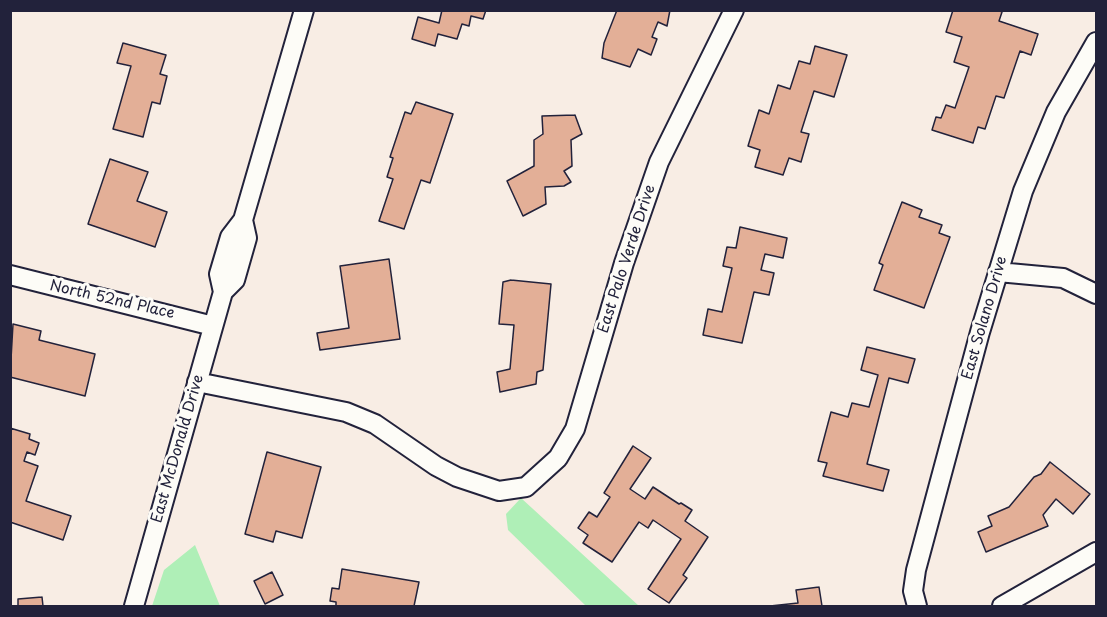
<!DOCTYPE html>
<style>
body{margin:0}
#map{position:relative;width:1107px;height:617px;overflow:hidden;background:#f8ede4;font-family:"Playpen Sans",sans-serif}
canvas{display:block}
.frame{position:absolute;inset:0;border:12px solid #22223b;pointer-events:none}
</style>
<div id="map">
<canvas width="1107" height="617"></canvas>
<div class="frame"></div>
</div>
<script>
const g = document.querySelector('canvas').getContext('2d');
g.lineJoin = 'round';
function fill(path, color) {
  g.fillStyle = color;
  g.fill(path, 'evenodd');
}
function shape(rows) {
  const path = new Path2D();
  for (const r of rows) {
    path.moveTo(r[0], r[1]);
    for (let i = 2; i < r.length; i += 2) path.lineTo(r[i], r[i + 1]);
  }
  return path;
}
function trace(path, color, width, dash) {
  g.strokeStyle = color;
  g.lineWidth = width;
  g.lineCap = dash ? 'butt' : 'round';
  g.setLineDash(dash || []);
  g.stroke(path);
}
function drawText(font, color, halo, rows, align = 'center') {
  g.font = font + ' "Playpen Sans",sans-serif';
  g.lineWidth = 6;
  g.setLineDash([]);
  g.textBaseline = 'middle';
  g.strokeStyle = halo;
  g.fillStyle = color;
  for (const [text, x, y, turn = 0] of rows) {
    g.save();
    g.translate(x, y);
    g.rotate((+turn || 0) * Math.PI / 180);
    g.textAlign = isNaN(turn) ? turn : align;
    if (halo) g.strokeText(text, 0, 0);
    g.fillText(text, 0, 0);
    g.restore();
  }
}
fill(shape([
 [521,498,639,606,586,606,508,530,506,514],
 [195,545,220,606,152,606,164,570]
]), '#afefb7');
const building = shape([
 [442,10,486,10,483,19,471,16,469,26,462,24,457,39,438,34,435,46,412,39,418,17,439,23,442,10],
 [617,10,670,10,667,26,658,22,652,37,657,39,651,55,638,49,630,67,602,58,604,43,617,10],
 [953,10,998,10,1002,12,999,21,1038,34,1031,55,1020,51,1004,98,996,96,985,129,978,127,973,143,932,130,936,117,941,118,946,105,955,108,969,67,954,62,962,37,946,32,953,10],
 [123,43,166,55,160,74,167,76,160,104,152,102,143,137,113,129,131,66,117,63,123,43],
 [815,46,847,55,834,97,814,91,801,132,809,134,801,162,789,158,783,175,755,167,760,150,748,146,759,110,769,114,778,85,790,89,799,61,810,64,815,46],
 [416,102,453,114,430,183,421,180,404,229,379,221,393,179,387,177,393,158,390,157,405,112,411,114,416,102],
 [575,115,582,134,571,140,572,166,564,171,571,182,564,186,545,187,546,204,523,216,507,181,534,166,534,140,543,134,542,116,575,115],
 [110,159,148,172,137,201,167,212,155,247,88,224,110,159],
 [902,202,922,210,919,217,942,225,939,233,950,237,924,308,874,290,883,265,879,263,902,202],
 [740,227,787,238,783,258,765,254,761,270,774,273,769,295,754,292,742,343,703,335,708,309,722,312,732,268,723,266,727,247,736,248,740,227],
 [389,259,400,339,320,350,317,333,349,328,340,266,389,259],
 [511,280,551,284,543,370,537,372,536,384,500,392,497,372,510,369,514,325,499,324,503,282,511,280],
 [13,324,41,331,39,340,95,354,85,396,10,377,13,324],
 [867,347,915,359,908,383,889,378,867,464,889,470,883,491,823,476,827,463,818,461,831,412,848,417,852,403,869,407,878,375,861,370,867,347],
 [10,428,30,434,29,439,39,443,35,455,27,452,24,461,38,466,26,501,71,516,63,540,10,522,10,428],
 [633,446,651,458,630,489,645,499,653,487,679,504,681,503,692,510,685,521,708,537,683,575,687,578,669,603,648,589,681,539,653,520,648,528,639,522,612,562,583,543,588,535,578,528,589,512,597,517,610,497,604,493,633,446],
 [267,452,321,467,302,538,276,531,273,542,245,534,267,452],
 [1050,462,1090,494,1073,514,1056,499,1043,515,1048,526,986,552,978,532,992,526,988,516,1009,507,1034,477,1041,474,1050,462],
 [342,569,419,582,414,606,336,606,336,602,330,601,332,588,339,589,342,569],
 [272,572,283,595,265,604,254,581,272,572],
 [819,587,822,606,770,606,798,603,796,590,819,587],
 [42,597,43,606,18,606,18,599,42,597]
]);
fill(building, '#e3af97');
trace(building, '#22223b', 1.5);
const minor = shape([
 [998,272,1063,278,1096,294],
 [10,275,213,326],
 [223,292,235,280,247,238,243,220],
 [197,382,346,412,375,424,436,466,457,477,499,491,526,487,558,458,575,429,624,263,659,162,734,10],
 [134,606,223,292,219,274,230,237,243,220,304,10],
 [917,606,913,591,916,570,980,332,1023,191,1056,112,1096,42],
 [1002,606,1096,552]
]);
trace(minor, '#22223b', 22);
trace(minor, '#fdfcf7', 18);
drawText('15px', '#22223b', '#fdfcf7', [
 ["East Palo Verde Drive",627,259,-72],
 ["North 52nd Place",112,300,13],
 ["East Solano Drive",985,318,-74],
 ["East McDonald Drive",178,449,-74]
]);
</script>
